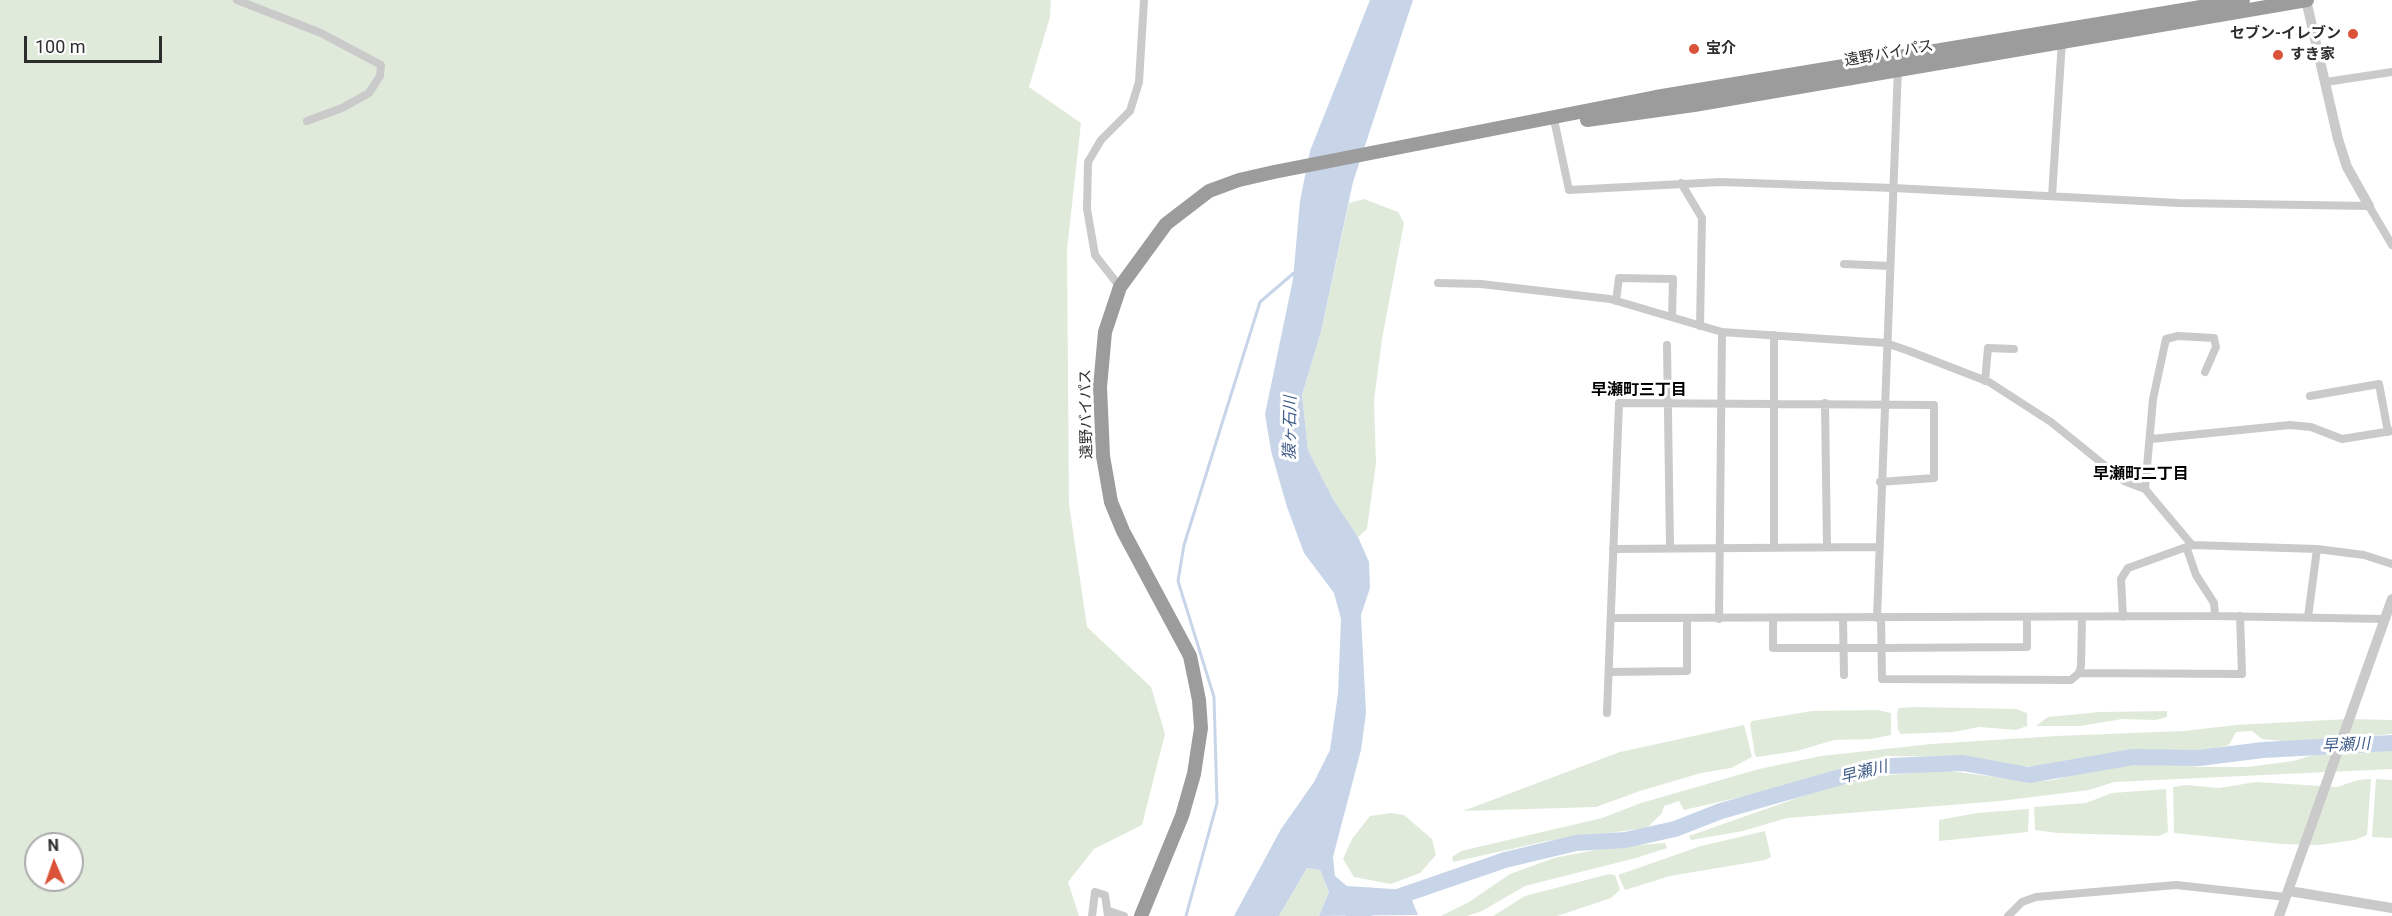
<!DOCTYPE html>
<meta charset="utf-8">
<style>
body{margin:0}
#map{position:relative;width:2392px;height:916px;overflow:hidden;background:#fff;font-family:Roboto,sans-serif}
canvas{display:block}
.north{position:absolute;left:24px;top:832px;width:60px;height:60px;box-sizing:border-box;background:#fff;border:2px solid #ababab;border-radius:50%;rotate:358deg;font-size:16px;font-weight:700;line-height:24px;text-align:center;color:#2d2d2d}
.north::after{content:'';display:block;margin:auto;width:21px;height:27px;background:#da5339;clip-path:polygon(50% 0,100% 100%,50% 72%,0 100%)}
.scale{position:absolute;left:24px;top:36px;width:138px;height:27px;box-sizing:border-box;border:3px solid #2d2d2d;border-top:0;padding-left:8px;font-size:18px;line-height:21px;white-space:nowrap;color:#2d2d2d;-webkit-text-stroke:4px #fff;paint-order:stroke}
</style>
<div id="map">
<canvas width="2392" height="916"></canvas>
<div class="north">N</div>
<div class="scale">100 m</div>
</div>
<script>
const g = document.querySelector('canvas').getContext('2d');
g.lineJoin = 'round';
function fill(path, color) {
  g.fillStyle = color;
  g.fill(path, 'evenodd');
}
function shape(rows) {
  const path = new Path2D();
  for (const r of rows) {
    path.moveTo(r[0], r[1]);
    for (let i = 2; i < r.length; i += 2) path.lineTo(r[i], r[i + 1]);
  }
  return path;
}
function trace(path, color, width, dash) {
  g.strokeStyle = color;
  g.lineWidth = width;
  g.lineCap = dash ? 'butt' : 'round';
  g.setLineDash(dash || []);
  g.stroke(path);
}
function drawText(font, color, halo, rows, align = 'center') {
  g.font = font + ' Roboto,"Noto Sans JP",sans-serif';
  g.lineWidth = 6;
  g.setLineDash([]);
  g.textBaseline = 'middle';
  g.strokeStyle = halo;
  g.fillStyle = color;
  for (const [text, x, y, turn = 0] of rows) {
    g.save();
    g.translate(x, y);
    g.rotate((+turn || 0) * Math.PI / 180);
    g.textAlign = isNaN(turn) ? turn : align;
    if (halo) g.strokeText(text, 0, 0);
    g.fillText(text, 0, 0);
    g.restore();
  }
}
fill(shape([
 [0,0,1051,0,1050,17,1029,87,1081,123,1067,250,1069,504,1087,627,1151,687,1165,734,1142,825,1094,849,1068,882,1079,916,0,916],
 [36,844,72,844,72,880,36,880],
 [1364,199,1398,212,1404,223,1382,339,1374,401,1376,463,1367,529,1358,537,1333,499,1308,450,1302,395,1321,332,1349,203],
 [1917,707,2016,709,2027,713,2027,726,2016,730,1979,727,1954,732,1901,734,1898,730,1897,713,1899,708],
 [1877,710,1891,713,1891,735,1871,739,1834,740,1797,751,1757,757,1755,755,1750,724,1752,721,1812,711],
 [2167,711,2167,717,2155,720,2122,719,2081,726,2036,726,2048,717,2100,712],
 [2348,719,2392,720,2392,734,2302,743,2262,739,2252,731,2236,732,2229,745,2199,752,2137,752,2100,756,2055,765,2018,767,1965,757,1885,756,1802,783,1684,810,1679,801,1664,806,1662,813,1647,828,1547,841,1453,862,1452,857,1461,851,1602,818,1641,803,1759,769,1821,756,1931,744,2056,736,2184,731,2236,725],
 [1744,725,1752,757,1731,768,1701,773,1640,791,1596,807,1463,811,1620,752],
 [2392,750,2392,769,2114,782,2089,790,2000,801,1787,818,1743,831,1691,840,1689,836,1840,783,1879,776,1942,770,2033,782,2054,780,2115,764,2159,762,2199,767,2248,767,2293,761,2320,753],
 [2371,779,2367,835,2355,840,2319,845,2281,844,2174,833,2173,787,2186,785,2219,788,2256,782,2337,787,2358,780],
 [2376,779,2392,780,2392,838,2372,837],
 [2166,789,2168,832,2158,836,2057,833,2035,830,2034,807,2086,803,2112,793],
 [2029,809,2028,832,1939,841,1939,820,1977,813],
 [1391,813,1404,815,1432,839,1436,855,1420,873,1391,884,1354,877,1343,859,1352,839,1370,816],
 [1765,831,1771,857,1765,860,1670,876,1625,890,1618,875,1701,846],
 [1665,843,1667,848,1636,858,1525,886,1482,911,1467,916,1441,916,1469,902,1510,874,1554,858,1611,847],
 [1307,868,1320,870,1329,892,1319,916,1279,916],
 [1609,874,1615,875,1620,890,1611,898,1557,916,1493,916,1525,896]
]), '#e0eadb');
fill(shape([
 [1370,0,1413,0,1353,182,1321,332,1302,395,1308,450,1333,499,1358,537,1369,562,1370,588,1361,615,1366,713,1361,750,1333,857,1335,876,1347,886,1408,890,1418,915,1319,916,1329,892,1320,870,1307,868,1279,916,1234,916,1281,829,1314,782,1330,750,1338,693,1341,619,1334,593,1304,553,1287,507,1271,451,1265,414,1293,279,1300,201,1310,151]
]), '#c8d5e9');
trace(shape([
 [1186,916,1217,803,1214,697,1178,581,1184,545,1260,302,1295,272]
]), '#c8d5e9', 3);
trace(shape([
 [1354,916,1374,905,1505,860,1576,843,1625,840,1675,829,1721,811,1851,774,1890,766,1963,763,2029,775,2133,757,2199,758,2263,750,2392,743]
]), '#c8d5e9', 16);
trace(shape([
 [237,0,321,33,381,65,380,76,369,93,342,108,307,121],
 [2326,82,2392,72],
 [1555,124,1569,190,1721,182,1894,188,2179,203,2369,206,2392,245],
 [1681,183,1702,218,1700,326],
 [2052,196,2062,41],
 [1844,264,1890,266],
 [1438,283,1481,284,1610,299,1722,332,1886,343,1909,351,1989,382,2051,422,2124,481,2145,489,2192,545],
 [1120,287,1095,255,1087,209,1088,162,1101,140,1130,111,1139,82,1144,0],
 [1616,301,1619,278,1673,279,1672,317],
 [1774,335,1774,548],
 [1667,345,1670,548],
 [1985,381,1988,348,2014,349],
 [2310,396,2379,384,2388,432],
 [1825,403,1827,547],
 [2151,439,2290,425,2311,427,2342,439,2392,431],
 [2145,489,2153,399,2166,339,2178,336,2214,338,2216,347,2205,372],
 [1613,549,1878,547],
 [2187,549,2196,575,2214,603,2215,616],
 [2123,617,2121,579,2128,568,2192,545,2317,549,2364,555,2392,564],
 [2308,617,2317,549],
 [1611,618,2215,616,2384,619],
 [1773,618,1773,648,1882,648,2027,647,2027,618],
 [1843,618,1844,675],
 [1877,618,1898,68],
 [1881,618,1882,679,2071,680,2079,673,2081,666,2082,617],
 [1719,619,1722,332],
 [1609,672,1687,671,1687,619],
 [2079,673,2242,674,2240,616],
 [1607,713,1619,403,1934,405,1934,478,1880,482],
 [1109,911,1124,916],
 [1092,916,1095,892,1105,895,1108,916],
 [2008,916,2022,902,2036,897,2176,885,2286,897]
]), '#cacaca', 8);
trace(shape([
 [2306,0,2338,139,2347,167,2369,206],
 [2289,891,2392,908],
 [2279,916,2392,599]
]), '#cacaca', 10);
trace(shape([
 [1587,120,1694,105,2307,0],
 [1141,916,1182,816,1194,774,1201,728,1199,700,1190,656,1123,531,1111,502,1103,456,1100,387,1105,332,1120,287,1166,224,1209,191,1239,180,1274,172,1656,97,2243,0]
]), '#9c9c9c', 14);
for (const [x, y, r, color] of [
 [2353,34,6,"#da5339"],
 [1694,49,6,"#da5339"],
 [2278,55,6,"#da5339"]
]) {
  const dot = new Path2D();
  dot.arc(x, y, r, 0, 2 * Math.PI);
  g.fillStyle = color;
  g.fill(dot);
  trace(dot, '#fff', 2);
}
drawText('bold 15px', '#2d2d2d', '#fff', [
 ["セブン-イレブン",2341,34,"right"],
 ["宝介",1706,49],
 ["すき家",2290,55]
], 'left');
drawText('15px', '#2d2d2d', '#fff', [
 ["遠野バイパス",1889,54,-10],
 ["遠野バイパス",1087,414,-91]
]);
drawText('bold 16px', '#000', '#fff', [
 ["早瀬町三丁目",1639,391],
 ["早瀬町二丁目",2141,475]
]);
drawText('italic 16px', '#405c8a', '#fff', [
 ["猿ヶ石川",1291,428,-89],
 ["早瀬川",2346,746,-3],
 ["早瀬川",1864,773,-14]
]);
</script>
